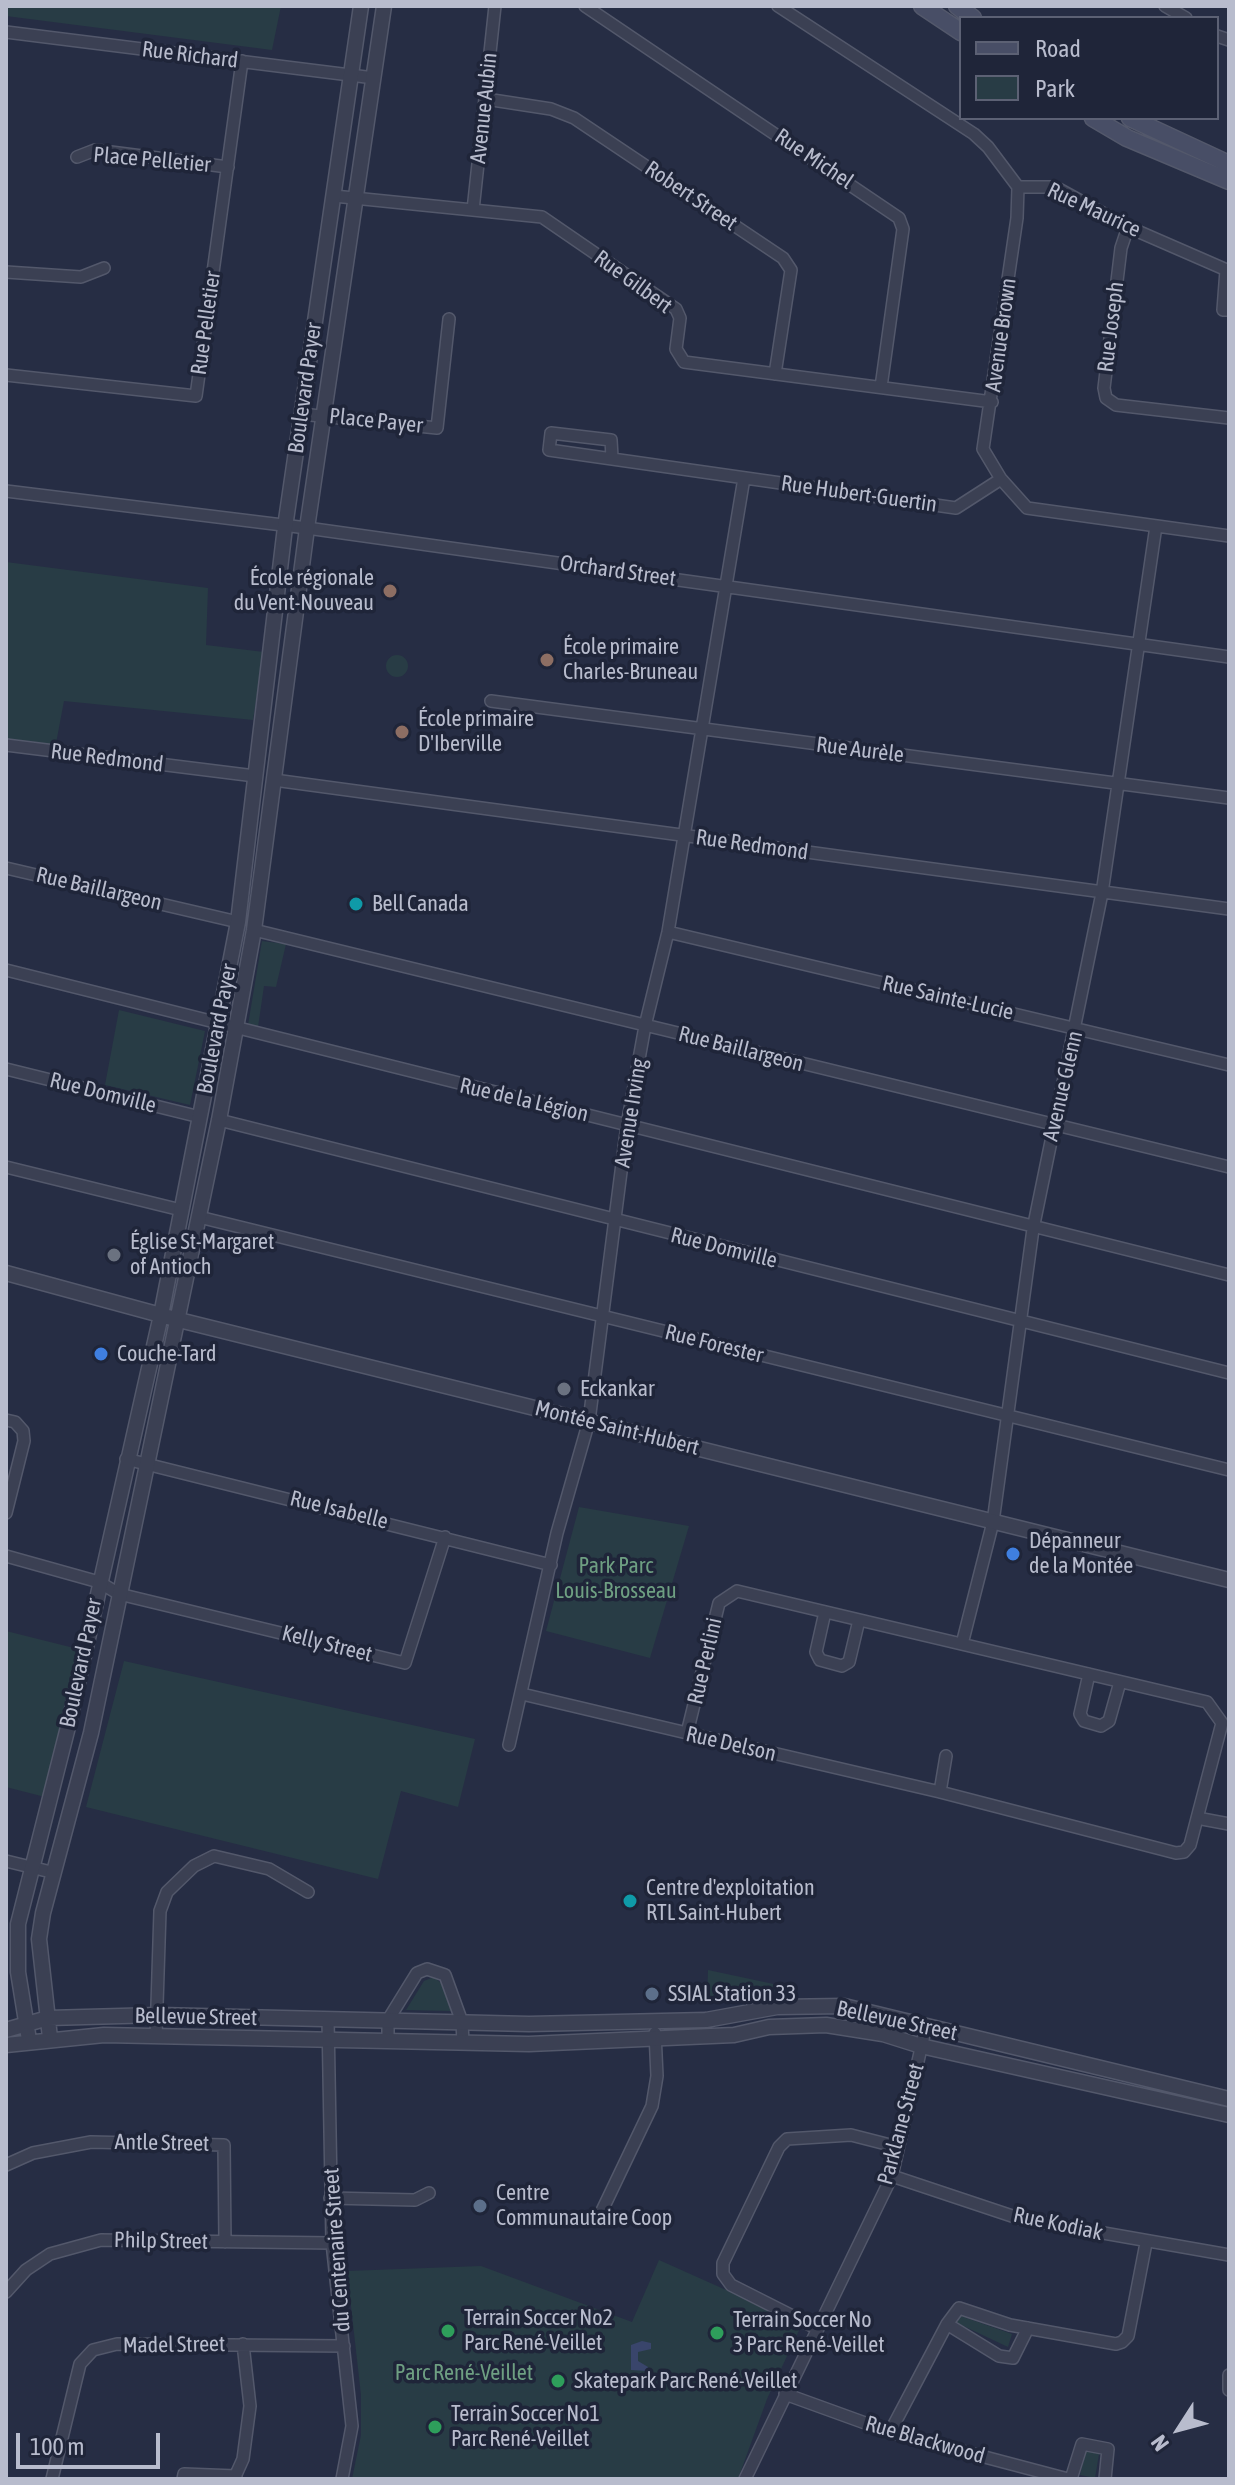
<!DOCTYPE html>
<meta charset="utf-8">
<style>
body{margin:0}
#map{position:relative;width:1235px;height:2485px;overflow:hidden;background:#262d44;font-family:"Asap Condensed",sans-serif}
canvas{display:block}
.frame{position:absolute;inset:0;border:8px solid #b8bccd;pointer-events:none}
.legend{position:absolute;left:959px;top:16px;width:260px;height:104px;box-sizing:border-box;background:#1f2539;border:2px solid #5c6174;margin:0;padding:10px 14px;list-style:none;font-size:24px;color:#b8bccd}
.legend li{display:flex;align-items:center;gap:16px;height:40px}
.legend b{width:40px;border:2px solid #5c6174}
.north{position:absolute;left:1139px;top:2389px;width:80px;height:80px;-webkit-text-stroke:6px #1f2539;paint-order:stroke;rotate:234deg;font-size:22px;font-weight:700;line-height:32px;text-align:center;color:#b8bccd}
.north::after{content:'';display:block;margin:auto;width:28px;height:36px;background:#b8bccd;clip-path:polygon(50% 0,100% 100%,50% 72%,0 100%)}
.scale{position:absolute;left:16px;top:2433px;width:144px;height:36px;box-sizing:border-box;border:4px solid #b8bccd;border-top:0;padding-left:10px;font-size:24px;line-height:28px;white-space:nowrap;color:#b8bccd;-webkit-text-stroke:6px #1f2539;paint-order:stroke}
</style>
<div id="map">
<canvas width="1235" height="2485"></canvas>
<div class="frame"></div>
<ul class="legend">
<li><b style="height:10px;background:#484e66"></b>Road</li>
<li><b style="height:22px;background:#283c45"></b>Park</li>
</ul>
<div class="north">N</div>
<div class="scale">100 m</div>
</div>
<script>
const g = document.querySelector('canvas').getContext('2d');
g.lineJoin = 'round';
function fill(path, color) {
  g.fillStyle = color;
  g.fill(path, 'evenodd');
}
function shape(rows) {
  const path = new Path2D();
  for (const r of rows) {
    if (r.length === 3) {
      path.moveTo(r[0] + r[2], r[1]);
      path.arc(r[0], r[1], r[2], 0, 2 * Math.PI);
      continue;
    }
    path.moveTo(r[0], r[1]);
    for (let i = 2; i < r.length; i += 2) path.lineTo(r[i], r[i + 1]);
  }
  return path;
}
function trace(path, color, width, dash) {
  g.strokeStyle = color;
  g.lineWidth = width;
  g.lineCap = dash ? 'butt' : 'round';
  g.setLineDash(dash || []);
  g.stroke(path);
}
function drawText(font, color, halo, rows, align = 'center') {
  g.font = font + ' "Asap Condensed",sans-serif';
  g.lineWidth = 7;
  g.setLineDash([]);
  g.textBaseline = 'middle';
  g.strokeStyle = halo;
  g.fillStyle = color;
  for (const [text, x, y, turn = 0] of rows) {
    g.save();
    g.translate(x, y);
    g.rotate((+turn || 0) * Math.PI / 180);
    g.textAlign = isNaN(turn) ? turn : align;
    if (halo) g.strokeText(text, 0, 0);
    g.fillText(text, 0, 0);
    g.restore();
  }
}
fill(shape([
 [6,6,281,6,272,50,6,16],
 [6,562,208,588,206,645,264,652,253,720,64,701,54,754,6,748],
 [397,666,11],
 [262,941,286,944,276,987,264,986,258,1027,248,1025],
 [119,1010,205,1031,190,1105,105,1085],
 [579,1507,689,1526,650,1658,546,1631],
 [6,1631,78,1649,45,1797,6,1787],
 [124,1661,475,1739,458,1807,401,1791,378,1879,86,1807],
 [708,1970,797,1989,707,2003],
 [434,1977,441,1983,451,2011,406,2010,424,1981],
 [659,2260,802,2324,767,2399,738,2479,352,2479,361,2435,361,2395,347,2271,481,2266,632,2322],
 [958,2315,1012,2334,1008,2347,957,2323],
 [1086,2451,1099,2454,1095,2478,1080,2475]
]), '#283c45');
fill(shape([
 [642,2341,651,2343,651,2349,638,2352,638,2361,648,2367,647,2371,631,2370,631,2345]
]), '#39456b');
const minor = shape([
 [585,6,899,218,903,229,881,387],
 [778,6,974,134,988,147,1018,187],
 [1165,6,1186,18],
 [6,32,374,78],
 [1217,36,1229,40],
 [486,99,551,109,574,118,783,258,791,270,775,374],
 [77,157,95,150,228,167],
 [1018,187,1017,218,983,449,1001,479,1027,508,1229,536],
 [1018,187,1055,187,1128,227,1229,271],
 [334,196,542,217,676,309,680,318,676,349,684,362,992,402],
 [473,210,495,6],
 [1128,227,1121,248,1104,388,1106,398,1116,405,1229,418],
 [1226,270,1223,310,1229,310],
 [6,272,81,277,104,268],
 [6,375,196,396,242,61],
 [301,414,437,428,449,319],
 [612,457,611,440,551,433,549,450,956,508,1001,479],
 [6,491,307,528,1229,657],
 [491,701,1229,798],
 [6,745,255,776],
 [274,780,1229,909],
 [6,868,238,922],
 [254,930,1229,1167],
 [668,932,1229,1065],
 [6,970,1229,1275],
 [6,1069,200,1117],
 [219,1120,1229,1373],
 [6,1167,181,1210],
 [199,1217,1229,1470],
 [6,1420,15,1422,23,1431,24,1441,6,1513],
 [126,1459,551,1565],
 [6,1556,99,1582,119,1594,405,1663,445,1537],
 [825,1612,816,1652,820,1660,842,1666,849,1662,859,1620],
 [962,1644,993,1522,1033,1229,1102,893,1156,526],
 [1089,1674,1080,1714,1084,1721,1101,1726,1109,1721,1120,1682],
 [522,1694,687,1733,940,1792,1176,1853,1184,1852,1190,1845,1222,1723,1207,1702,737,1591,719,1603,687,1733],
 [509,1745,557,1533,589,1421,627,1125,645,1026,668,932,744,478],
 [940,1792,946,1756],
 [1197,1818,1229,1824],
 [6,1861,51,1872],
 [328,2019,332,2243,352,2426,342,2479],
 [156,2036,160,1911,167,1892,194,1866,214,1856,269,1869,308,1892],
 [388,2042,388,2020,417,1973,427,1969,445,1975,462,2022,463,2043],
 [6,2165,33,2153,91,2142,224,2145,225,2242],
 [892,2176,1018,2218,1229,2255],
 [330,2198,415,2200,429,2193],
 [598,2219,652,2106,657,2076,655,2033],
 [6,2292,26,2270,50,2254,101,2240,332,2243],
 [947,2324,999,2356,1013,2358,1028,2328],
 [816,2328,731,2285,723,2274,723,2263,779,2147,787,2139,851,2135,898,2147],
 [1229,2375,1229,2390],
 [785,2394,890,2432,1068,2479],
 [890,2432,947,2324,959,2308,1010,2325,1116,2344,1122,2342,1128,2336,1146,2243],
 [52,2479,80,2364,93,2350,117,2344,344,2346],
 [183,2479,184,2474,236,2476],
 [234,2479,243,2459,250,2406,243,2344],
 [745,2479,892,2176,926,2026],
 [1071,2479,1082,2444,1108,2449,1105,2479]
]);
const tertiary = shape([
 [6,1273,179,1320,1229,1580],
 [6,2030,48,2018,158,2015,529,2024,706,2020,777,2007,844,2006,1229,2099],
 [50,2038,39,1939,43,1913,91,1733,219,1120,254,930,307,528,384,6],
 [29,2040,18,1972,18,1924,68,1727,161,1315,238,922,285,527,361,6],
 [6,2045,104,2035,529,2044,734,2035,769,2027,826,2025,883,2034,921,2046,1229,2115]
]);
const secondary = shape([
 [922,6,961,32],
 [957,6,973,18],
 [1093,118,1127,138,1229,181],
 [1130,118,1229,164]
]);
trace(minor, '#53586b', 14);
trace(tertiary, '#53586b', 17);
trace(secondary, '#53586b', 19);
trace(minor, '#3b4053', 11);
trace(tertiary, '#3b4053', 14);
trace(secondary, '#484e66', 16);
for (const [x, y, r, color] of [
 [390,591,8,"#8d6e63"],
 [547,660,8,"#8d6e63"],
 [402,732,8,"#8d6e63"],
 [356,904,8,"#0f9aa8"],
 [114,1255,8,"#6b7280"],
 [101,1354,8,"#3f7fe0"],
 [564,1389,8,"#6b7280"],
 [1013,1554,8,"#3f7fe0"],
 [630,1901,8,"#0f9aa8"],
 [652,1994,8,"#5c6f8a"],
 [480,2206,8,"#5c6f8a"],
 [448,2331,8,"#2e9e5b"],
 [717,2333,8,"#2e9e5b"],
 [558,2381,8,"#2e9e5b"],
 [435,2427,8,"#2e9e5b"]
]) {
  const dot = new Path2D();
  dot.arc(x, y, r, 0, 2 * Math.PI);
  g.fillStyle = color;
  g.fill(dot);
  trace(dot, '#1f2539', 3);
}
drawText('22px', '#b8bccd', '#1f2539', [
 ["Rue Richard",190,55,7],
 ["Avenue Aubin",484,108,-84],
 ["Rue Michel",814,159,34],
 ["Place Pelletier",152,160,5],
 ["Robert Street",691,196,34],
 ["Rue Maurice",1094,210,25],
 ["Rue Gilbert",633,282,36],
 ["Rue Pelletier",206,323,-82],
 ["Rue Joseph",1111,327,-83],
 ["Avenue Brown",1001,335,-82],
 ["Boulevard Payer",305,388,-82],
 ["Place Payer",376,421,6],
 ["Rue Hubert-Guertin",859,494,8],
 ["Orchard Street",618,571,8],
 ["Rue Aurèle",860,750,7],
 ["Rue Redmond",107,758,7],
 ["Rue Redmond",752,845,8],
 ["Rue Baillargeon",99,889,13],
 ["Rue Sainte-Lucie",948,998,13],
 ["Boulevard Payer",217,1029,-79],
 ["Rue Baillargeon",741,1049,14],
 ["Avenue Glenn",1063,1086,-77],
 ["Rue Domville",103,1093,14],
 ["Rue de la Légion",524,1100,13],
 ["Avenue Irving",631,1113,-81],
 ["Rue Domville",724,1248,14],
 ["Rue Forester",714,1344,14],
 ["Montée Saint-Hubert",617,1428,14],
 ["Rue Isabelle",339,1510,14],
 ["Kelly Street",327,1644,14],
 ["Rue Perlini",705,1661,-77],
 ["Boulevard Payer",81,1663,-78],
 ["Rue Delson",731,1744,13],
 ["Bellevue Street",196,2017,1],
 ["Bellevue Street",897,2021,12],
 ["Parklane Street",901,2124,-75],
 ["Antle Street",162,2143,1],
 ["Rue Kodiak",1058,2224,12],
 ["Philp Street",161,2241,1],
 ["du Centenaire Street",337,2250,-94],
 ["Madel Street",174,2345,-1],
 ["Rue Blackwood",925,2440,16]
]);
drawText('22px', '#b8bccd', '#1f2539', [
 ["École régionale",374,578,"right"],
 ["du Vent-Nouveau",374,603,"right"],
 ["École primaire",563,647],
 ["Charles-Bruneau",563,672],
 ["École primaire",418,719],
 ["D'Iberville",418,744],
 ["Bell Canada",372,904],
 ["Église St-Margaret",130,1242],
 ["of Antioch",130,1267],
 ["Couche-Tard",117,1354],
 ["Eckankar",580,1389],
 ["Dépanneur",1029,1541],
 ["de la Montée",1029,1566],
 ["Centre d'exploitation",646,1888],
 ["RTL Saint-Hubert",646,1913],
 ["SSIAL Station 33",668,1994],
 ["Centre",496,2193],
 ["Communautaire Coop",496,2218],
 ["Terrain Soccer No2",464,2318],
 ["Parc René-Veillet",464,2343],
 ["Terrain Soccer No",733,2320],
 ["3 Parc René-Veillet",733,2345],
 ["Skatepark Parc René-Veillet",574,2381],
 ["Terrain Soccer No1",451,2414],
 ["Parc René-Veillet",451,2439]
], 'left');
drawText('22px', '#6e9f82', '#1f2539', [
 ["Park Parc",616,1566],
 ["Louis-Brosseau",616,1591],
 ["Parc René-Veillet",464,2373]
]);
</script>
